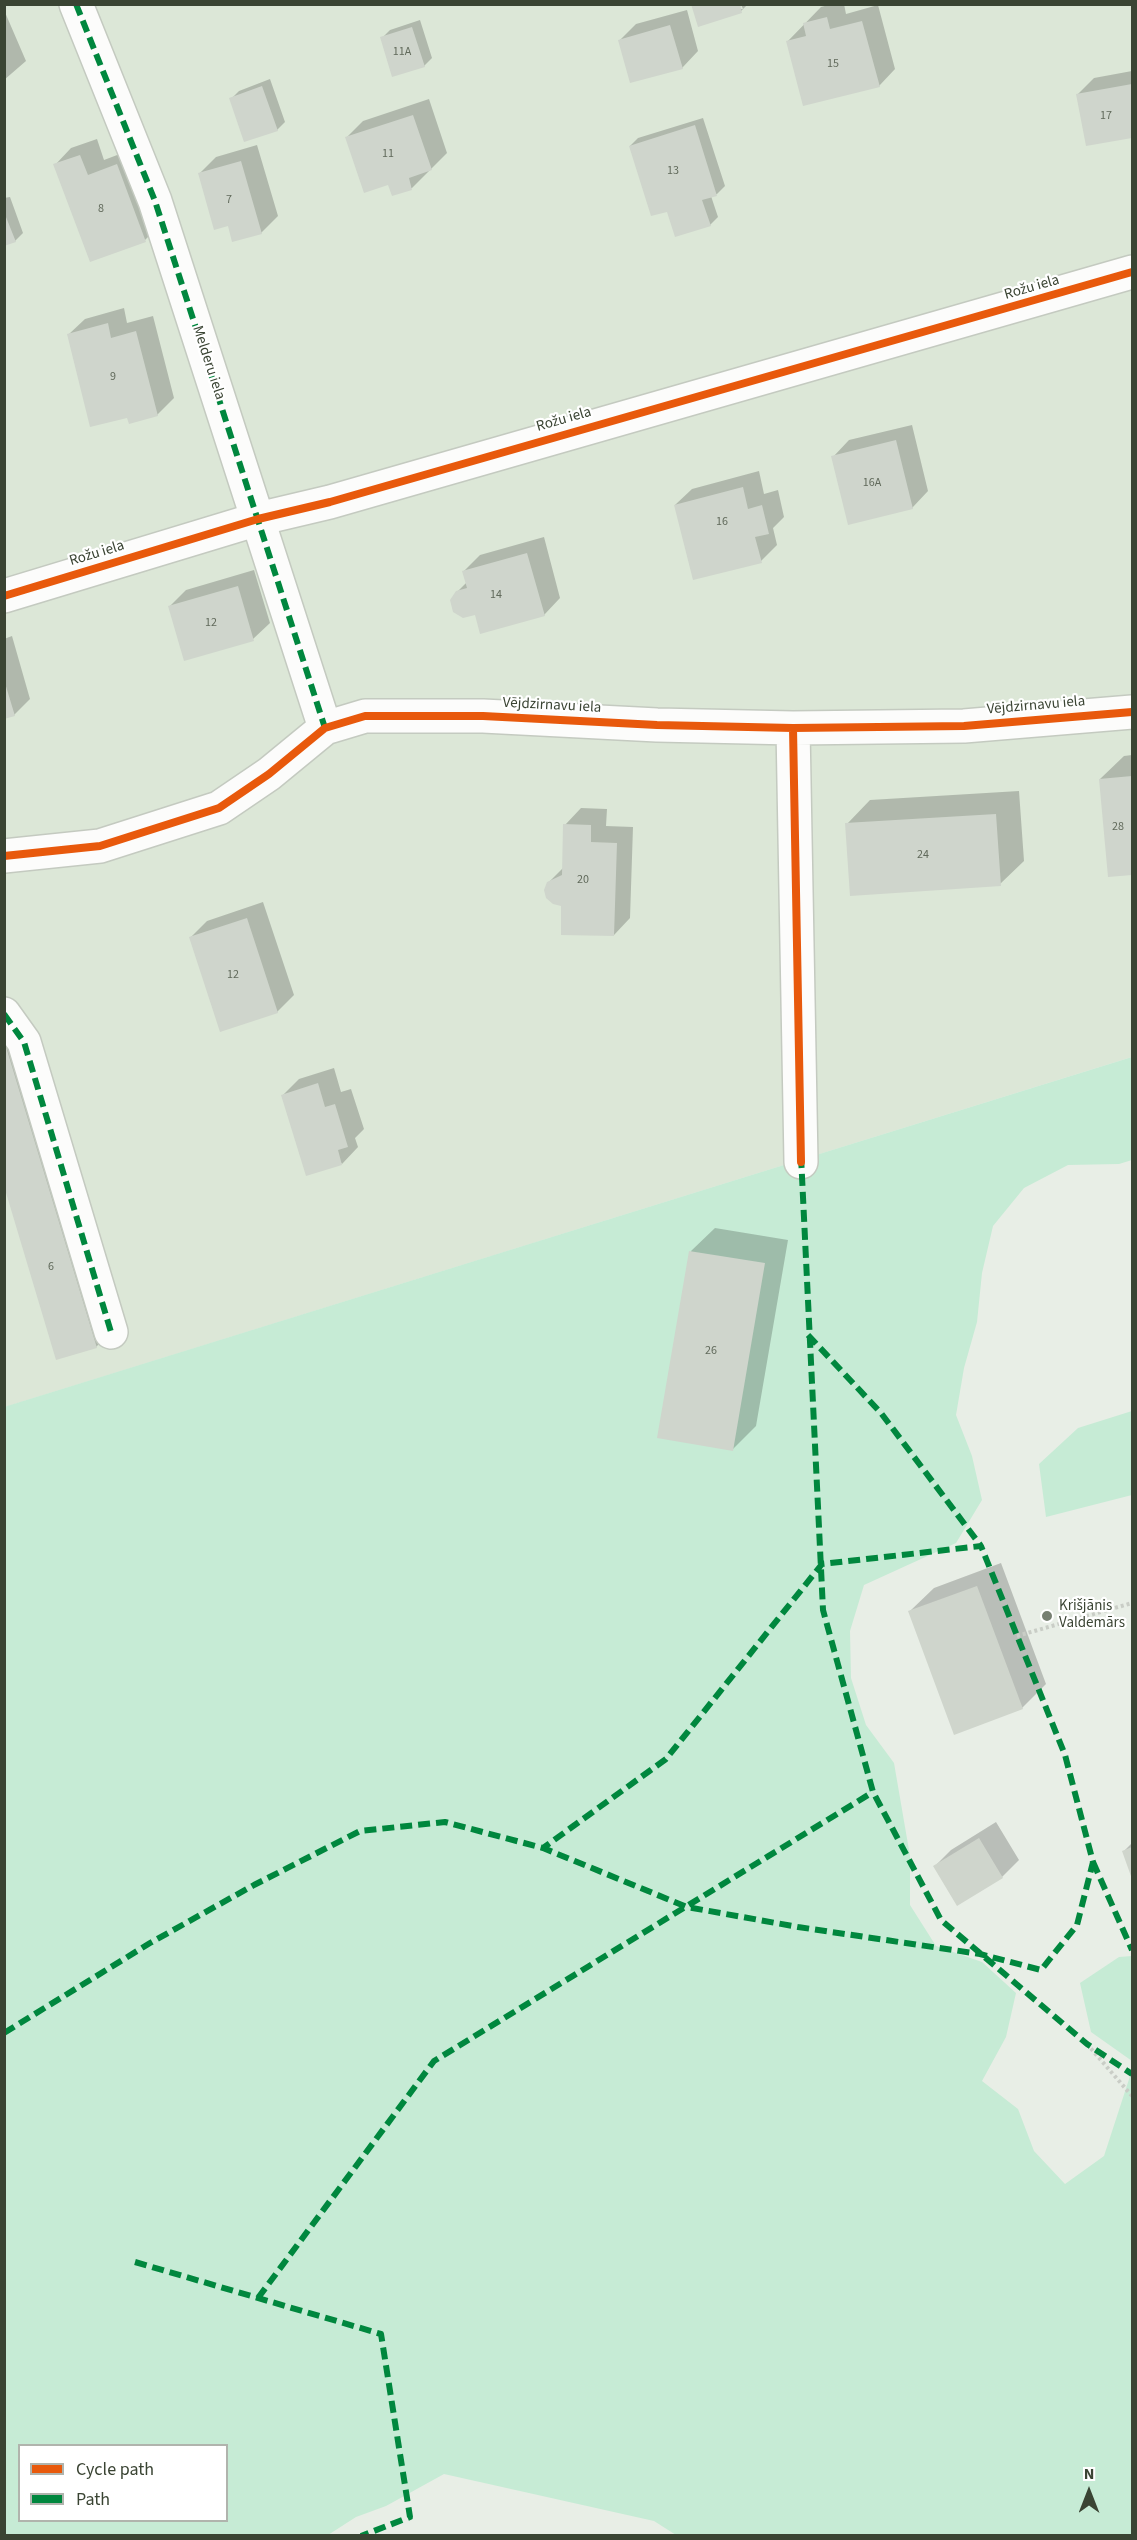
<!DOCTYPE html>
<meta charset="utf-8">
<style>
body{margin:0}
#map{position:relative;width:1137px;height:2540px;overflow:hidden;background:#e8eee6;font-family:"Source Sans 3",sans-serif}
canvas{display:block}
.frame{position:absolute;inset:0;border:6px solid #3a4433;pointer-events:none}
.legend{position:absolute;left:18px;top:2444px;width:210px;height:78px;box-sizing:border-box;background:#fff;border:2px solid #b0b4ad;margin:0;padding:8px 10px;list-style:none;font-size:18px;color:#3a4433}
.legend li{display:flex;align-items:center;gap:12px;height:30px}
.legend b{width:30px;border:2px solid #b0b4ad}
.north{position:absolute;left:1059px;top:2462px;width:60px;height:60px;-webkit-text-stroke:4px #fff;paint-order:stroke;rotate:0deg;font-size:16px;font-weight:700;line-height:24px;text-align:center;color:#3a4433}
.north::after{content:'';display:block;margin:auto;width:21px;height:27px;background:#3a4433;clip-path:polygon(50% 0,100% 100%,50% 72%,0 100%)}
</style>
<div id="map">
<canvas width="1137" height="2540"></canvas>
<div class="frame"></div>
<ul class="legend">
<li><b style="height:8px;background:#e8590c"></b>Cycle path</li>
<li><b style="height:8px;background:#00873e"></b>Path</li>
</ul>
<div class="north">N</div>
</div>
<script>
const g = document.querySelector('canvas').getContext('2d');
g.lineJoin = 'round';
function fill(path, color) {
  g.fillStyle = color;
  g.fill(path, 'evenodd');
}
function shape(rows) {
  const path = new Path2D();
  for (const r of rows) {
    path.moveTo(r[0], r[1]);
    for (let i = 2; i < r.length; i += 2) path.lineTo(r[i], r[i + 1]);
  }
  return path;
}
function trace(path, color, width, dash) {
  g.strokeStyle = color;
  g.lineWidth = width;
  g.lineCap = dash ? 'butt' : 'round';
  g.setLineDash(dash || []);
  g.stroke(path);
}
function drawText(font, color, halo, rows, align = 'center') {
  g.font = font + ' "Source Sans 3",sans-serif';
  g.lineWidth = 4.5;
  g.setLineDash([]);
  g.textBaseline = 'middle';
  g.strokeStyle = halo;
  g.fillStyle = color;
  for (const [text, x, y, turn = 0] of rows) {
    g.save();
    g.translate(x, y);
    g.rotate((+turn || 0) * Math.PI / 180);
    g.textAlign = isNaN(turn) ? turn : align;
    if (halo) g.strokeText(text, 0, 0);
    g.fillText(text, 0, 0);
    g.restore();
  }
}
fill(shape([
 [5,5,1132,5,1132,1057,5,1407]
]), '#dce7d7');
fill(shape([
 [1132,1057,1132,1160,1119,1164,1068,1165,1024,1188,993,1226,982,1273,977,1322,964,1368,956,1415,972,1456,982,1500,956,1543,864,1585,850,1631,851,1678,866,1725,894,1763,910,1856,910,1905,936,1946,982,1962,1016,1993,1006,2037,982,2081,1018,2109,1034,2151,1065,2184,1104,2156,1132,2070,1132,2535,676,2535,654,2521,444,2474,386,2506,356,2517,328,2535,5,2535,4,1407],
 [20,2446,226,2446,226,2520,20,2520],
 [1132,1411,1132,1495,1046,1517,1039,1464,1078,1428],
 [1132,1956,1132,2061,1091,2032,1080,1983,1119,1957]
]), '#c6ebd5');
fill(shape([
 [741,4,748,4,741,11,739,9,743,9],
 [832,4,844,4,846,14,878,5,895,69,879,86,788,41,821,7],
 [4,10,26,61,4,80],
 [687,10,698,51,682,68,619,41,636,24],
 [420,20,432,58,424,66,382,38,390,30],
 [1132,71,1132,137,1087,145,1078,94,1094,78],
 [270,79,285,122,277,130,231,99,239,91],
 [429,99,447,153,412,188,393,194,389,183,347,137,363,121],
 [703,118,725,186,717,194,711,196,718,217,710,225,668,210,630,146,638,138],
 [97,139,104,160,133,149,161,224,145,240,55,165,71,148],
 [257,145,278,216,261,233,229,224,199,174,216,157],
 [10,197,23,233,15,241,4,245,4,198],
 [124,308,127,323,153,316,174,398,157,415,128,417,68,335,85,319],
 [912,425,928,491,912,508,833,457,849,440],
 [759,471,764,494,778,490,784,517,773,528,777,545,761,561,675,505,692,489],
 [544,537,560,598,544,615,476,613,457,592,467,582,464,571,480,555],
 [254,570,270,623,253,639,170,606,186,590],
 [12,636,30,699,14,715,4,718,4,639],
 [1132,755,1132,873,1110,875,1100,779,1124,756],
 [1019,791,1024,861,1000,884,847,824,870,800],
 [581,808,607,809,606,826,633,827,630,918,614,935,563,905,548,883,564,867,565,825],
 [263,902,294,995,277,1012,190,938,207,921],
 [4,1025,104,1339,96,1347,4,1180],
 [334,1068,341,1092,351,1089,364,1129,355,1138,358,1147,342,1164,283,1095,299,1079],
 [715,1228,788,1240,756,1426,732,1450,691,1251],
 [1001,1563,1046,1684,1022,1708,910,1611,934,1588],
 [996,1822,1019,1860,1002,1877,958,1904,935,1866,951,1850],
 [1132,1843,1132,1875,1124,1851]
]), '#0003');
fill(shape([
 [691,4,740,4,742,13,698,27],
 [827,17,830,29,862,21,880,87,803,106,786,41,806,36,803,23],
 [670,25,683,69,630,83,618,40],
 [412,27,425,67,392,77,380,37],
 [1132,84,1132,138,1086,146,1076,94],
 [262,86,278,131,244,142,229,98],
 [413,115,432,170,409,178,412,190,392,196,388,185,364,193,345,137],
 [695,125,717,196,702,200,711,226,675,237,667,212,651,216,629,146],
 [80,155,88,175,117,164,146,242,90,262,53,164],
 [241,161,262,234,232,242,228,226,214,230,198,173],
 [4,212,16,242,4,246],
 [108,323,111,338,136,331,158,416,129,424,127,418,90,427,67,334],
 [896,440,913,509,848,525,831,456],
 [743,487,748,509,762,505,769,534,755,537,762,563,693,580,674,505],
 [527,553,545,616,480,634,475,615,463,618,453,612,450,600,456,591,467,588,462,571],
 [238,586,254,641,184,661,168,606],
 [5,683,15,716,4,719,4,684],
 [1132,776,1132,875,1108,877,1099,779],
 [996,814,1001,886,850,896,845,823],
 [563,824,591,825,591,842,617,843,614,936,561,935,561,906,553,904,546,898,544,890,547,882,562,875],
 [247,918,278,1013,220,1032,189,937],
 [4,1040,97,1348,56,1360,4,1186],
 [318,1083,325,1107,335,1104,348,1147,338,1150,342,1165,306,1176,281,1095],
 [689,1251,765,1263,733,1451,657,1438],
 [977,1586,1023,1709,954,1735,908,1611],
 [979,1838,1003,1878,957,1906,933,1866],
 [1132,1847,1132,1879,1122,1851]
]), '#cfd5cc');
const minor = shape([
 [76,4,155,201,325,728],
 [4,596,258,519,330,502,1132,272],
 [793,728,801,1162],
 [4,856,100,846,219,808,269,774,325,728,365,716,483,716,657,725,793,728,964,726,1132,712],
 [4,1014,24,1042,111,1332]
]);
trace(minor, '#c4cac0', 36);
trace(shape([
 [1017,1636,1132,1603],
 [1087,2044,1132,2096]
]), '#c9cdc6', 4, [3, 3]);
trace(minor, '#fcfcfb', 33);
trace(shape([
 [76,4,155,201,325,728],
 [4,1014,24,1042,111,1332],
 [801,1156,823,1610,873,1792,941,1920,1087,2044,1132,2074],
 [808,1335,881,1413,981,1546],
 [1093,1862,1132,1950],
 [4,2033,150,1943,254,1885,360,1831,445,1822,543,1848,687,1907,798,1927,980,1954,1041,1970,1077,1925,1093,1862,1065,1755,981,1546,822,1564,666,1759,543,1848],
 [135,2262,381,2334,410,2517,361,2536],
 [258,2298,434,2061,873,1792]
]), '#00873e', 6, [12, 6]);
trace(shape([
 [4,596,258,519,330,502,1132,272],
 [793,728,801,1162],
 [4,856,100,846,219,808,269,774,325,728,365,716,483,716,657,725,793,728,964,726,1132,712]
]), '#e8590c', 8);
for (const [x, y, r, color] of [
 [1047,1616,6,"#778072"]
]) {
  const dot = new Path2D();
  dot.arc(x, y, r, 0, 2 * Math.PI);
  g.fillStyle = color;
  g.fill(dot);
  trace(dot, '#fff', 2);
}
drawText('12px', '#616a5b', null, [
 ["11A",402,52],
 ["15",833,64],
 ["17",1106,116],
 ["11",388,154],
 ["13",673,171],
 ["7",229,200],
 ["8",101,209],
 ["9",113,377],
 ["16A",872,483],
 ["16",722,522],
 ["14",496,595],
 ["12",211,623],
 ["28",1118,827],
 ["24",923,855],
 ["20",583,880],
 ["12",233,975],
 ["6",51,1267],
 ["26",711,1351]
]);
drawText('15px', '#3a4433', '#fff', [
 ["Rožu iela",1032,288,-16],
 ["Melderu iela",208,363,72],
 ["Rožu iela",564,420,-16],
 ["Rožu iela",97,554,-17],
 ["Vējdzirnavu iela",552,706,3],
 ["Vējdzirnavu iela",1036,706,-5]
]);
drawText('15px', '#3a4433', '#fff', [
 ["Krišjānis",1059,1607],
 ["Valdemārs",1059,1624]
], 'left');
</script>
